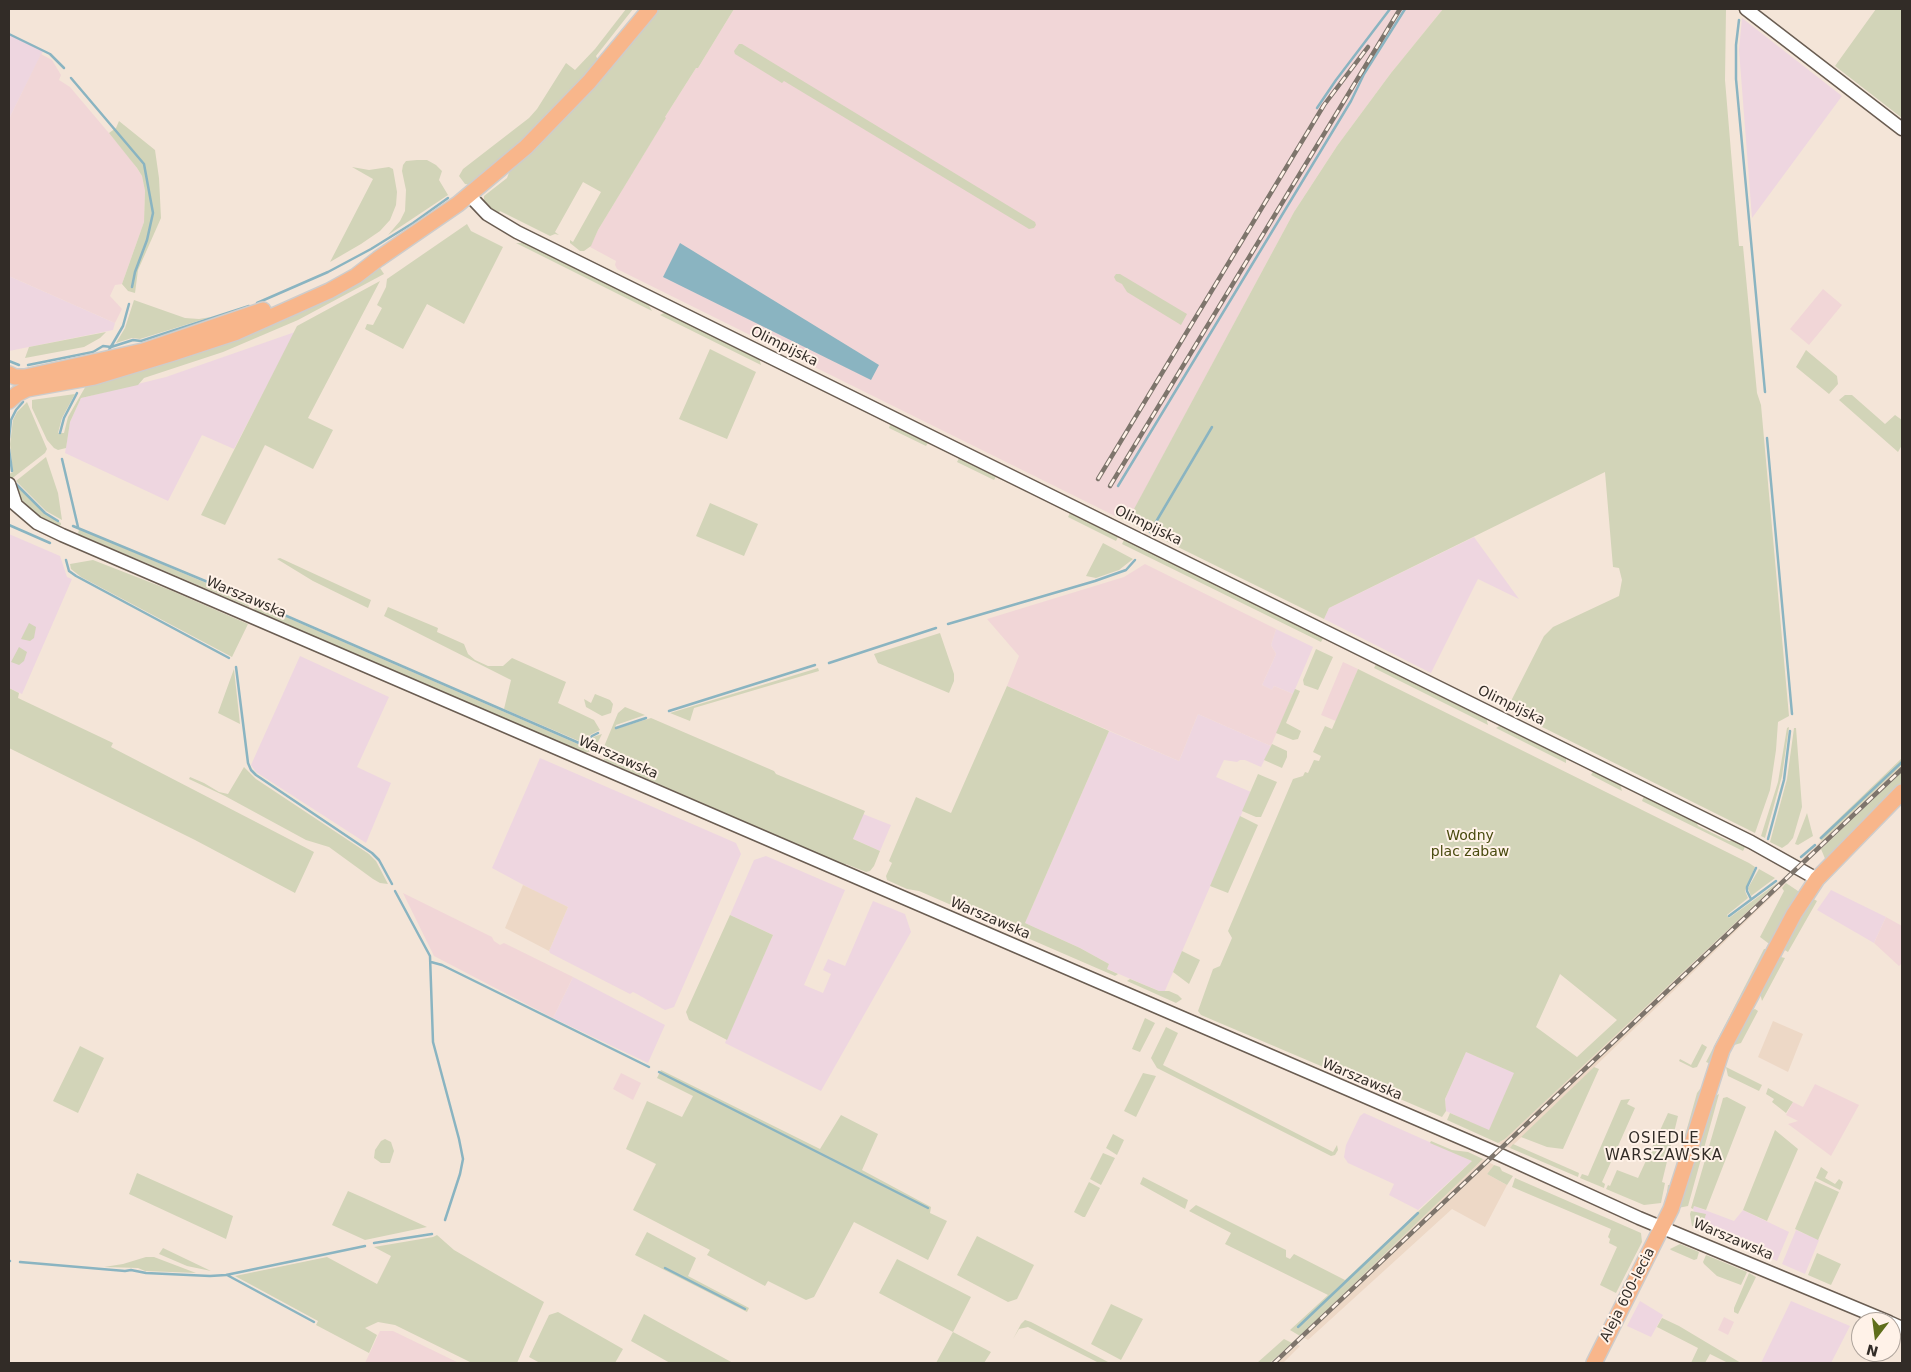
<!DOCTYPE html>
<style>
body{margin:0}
#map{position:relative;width:1911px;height:1372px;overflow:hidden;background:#f4e5d8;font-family:"DejaVu Sans",sans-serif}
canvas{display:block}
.frame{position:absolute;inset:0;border:10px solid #322c27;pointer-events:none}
.north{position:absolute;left:1851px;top:1312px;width:50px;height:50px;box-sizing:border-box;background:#fff2e8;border:1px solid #ada39b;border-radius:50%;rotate:195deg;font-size:14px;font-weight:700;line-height:20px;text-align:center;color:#322c27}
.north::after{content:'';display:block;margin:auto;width:18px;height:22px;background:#5f6e1a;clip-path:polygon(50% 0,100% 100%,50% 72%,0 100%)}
</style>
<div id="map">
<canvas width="1911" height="1372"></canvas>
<div class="frame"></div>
<div class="north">N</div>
</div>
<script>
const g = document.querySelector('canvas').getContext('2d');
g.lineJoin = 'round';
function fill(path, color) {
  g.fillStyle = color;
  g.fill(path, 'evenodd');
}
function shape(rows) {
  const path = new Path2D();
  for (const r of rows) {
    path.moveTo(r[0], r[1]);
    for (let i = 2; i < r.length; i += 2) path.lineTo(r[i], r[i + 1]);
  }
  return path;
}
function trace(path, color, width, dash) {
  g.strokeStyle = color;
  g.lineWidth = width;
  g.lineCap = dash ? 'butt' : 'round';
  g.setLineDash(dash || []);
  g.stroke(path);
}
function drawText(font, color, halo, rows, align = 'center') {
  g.font = font + ' "DejaVu Sans",sans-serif';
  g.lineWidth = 4;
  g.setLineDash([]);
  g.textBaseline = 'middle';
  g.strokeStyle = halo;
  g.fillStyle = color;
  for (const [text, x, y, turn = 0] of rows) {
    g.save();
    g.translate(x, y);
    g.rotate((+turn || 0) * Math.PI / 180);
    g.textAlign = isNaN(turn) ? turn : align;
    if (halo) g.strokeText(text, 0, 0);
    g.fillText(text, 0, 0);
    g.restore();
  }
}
fill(shape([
 [1742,18,1842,96,1752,218,1739,50],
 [9,34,43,51,9,119],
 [9,276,115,323,113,330,9,351],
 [295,332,234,449,202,435,168,501,65,453,70,422,81,398,166,377],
 [9,534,60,556,67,577,72,579,22,694,9,688],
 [1474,537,1519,599,1478,579,1431,673,1324,619,1329,608],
 [1276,629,1313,647,1293,694,1274,686,1272,690,1262,685,1276,654,1271,645],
 [300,656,389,697,357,767,391,783,366,843,256,772,251,765],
 [1198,714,1271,746,1261,767,1245,760,1240,760,1237,762,1224,760,1216,777,1251,792,1164,993,1107,969,1109,964,1080,948,1025,923,1109,731,1179,761],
 [540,758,736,843,741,854,674,1007,665,1010,637,994,633,992,630,994,550,953,549,951,568,907,544,896,492,868],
 [863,814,891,825,880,851,853,839],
 [766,856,845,890,804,985,823,993,831,974,823,970,828,959,845,966,873,901,905,914,911,932,821,1091,725,1043,773,935,730,915,754,860],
 [1831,890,1886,917,1874,943,1817,910],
 [573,977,665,1025,648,1063,553,1018],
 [1466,1052,1515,1073,1489,1131,1446,1111,1445,1099],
 [1364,1113,1472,1161,1418,1210,1389,1195,1394,1184,1348,1163,1344,1157,1346,1145,1360,1116],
 [1694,1206,1734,1221,1743,1210,1789,1232,1777,1261,1703,1230,1693,1209],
 [1796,1230,1819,1240,1805,1274,1782,1264],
 [1640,1301,1663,1315,1651,1337,1627,1326],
 [1791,1301,1850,1326,1831,1363,1761,1363]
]), '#eed6e0');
fill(shape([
 [734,9,1443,9,1391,73,1337,146,1294,212,1134,510,1115,516,617,269,615,265,616,261,590,247,598,230,665,119,665,117,696,68,698,68],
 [41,54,52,60,61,75,59,80,70,87,130,158,142,176,145,191,144,222,122,284,115,285,110,296,122,309,115,323,9,276,9,119],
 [1823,289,1842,305,1809,345,1790,329],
 [1145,564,1276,629,1271,645,1276,654,1262,685,1272,690,1274,686,1293,694,1271,746,1198,714,1179,761,1007,686,1019,656,987,619,1124,577],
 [1343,662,1358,669,1336,721,1321,715],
 [403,893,492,937,494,941,500,945,504,943,573,977,553,1018,434,956],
 [1886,917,1902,926,1902,963,1899,966,1874,943],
 [621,1073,641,1083,633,1100,613,1089],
 [1815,1084,1859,1105,1831,1156,1788,1124,1798,1121,1786,1115,1793,1102,1803,1107],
 [1724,1317,1734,1322,1728,1335,1718,1330],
 [380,1331,393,1331,459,1363,365,1363]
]), '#f1d6d7');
fill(shape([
 [1902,765,1902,772,1807,862,1802,859],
 [1780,881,1786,883,1510,1148,1498,1143,1505,1139],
 [523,885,568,907,549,951,505,928],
 [1773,1021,1803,1034,1788,1072,1758,1057],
 [1483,1159,1494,1165,1487,1174,1507,1185,1485,1227,1452,1209,1308,1340,1300,1336],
 [1294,1343,1300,1346,1283,1363,1273,1363]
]), '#edd8c6');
fill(shape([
 [626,9,633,9,596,56,598,60,567,96,522,141,472,185,465,184,459,176,463,169,529,118,537,109,566,63,575,70,595,49],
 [658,9,734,9,698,68,696,68,665,117,666,118,598,230,591,246,584,251,580,251,570,243,570,240,573,242,601,192,583,182,555,232,559,235,555,234,550,236,500,211,498,214,488,209,484,201,484,196,507,178,510,170,580,102],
 [1443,9,1726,9,1725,80,1731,152,1739,246,1743,246,1757,393,1761,405,1789,716,1778,722,1776,750,1770,790,1755,833,1512,712,1510,703,1544,636,1553,627,1619,596,1622,580,1619,568,1613,567,1605,472,1329,608,1324,619,1115,516,1134,509,1294,212,1337,146,1391,73],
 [1876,9,1902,9,1902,118,1835,66],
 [739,44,742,44,1035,222,1036,225,1034,228,1029,229,784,81,782,83,735,54,734,51],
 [119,121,155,150,159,178,161,218,138,270,135,293,128,291,122,284,144,222,145,191,142,176,137,168,109,133,116,128],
 [417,160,427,160,436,165,442,171,439,180,448,195,388,235,400,221,405,211,406,190,402,171,403,165,406,161],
 [352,167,369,170,389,167,393,169,397,192,396,205,390,220,380,231,361,244,330,262,373,179],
 [467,224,471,231,503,247,464,324,427,304,403,349,365,329,367,324,373,325,382,308,377,305,386,287,387,279],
 [516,243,524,243,648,304,652,311],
 [380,268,384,274,298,320,223,352,144,378,138,385,81,398,70,422,66,448,58,450,54,448,47,440,32,408,32,400,75,394,62,418,58,433,64,433,68,417,87,384,191,356,246,336,353,284],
 [1116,274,1120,274,1187,314,1181,325,1127,292,1122,284,1116,281,1114,277],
 [380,281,308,418,333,430,313,469,265,445,225,525,201,515,297,326],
 [134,300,185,318,199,319,211,317,140,339,132,338,116,343,125,328],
 [666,312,759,358,761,365,660,315],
 [106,332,100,338,84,347,25,358,29,347],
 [710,349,756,372,727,439,679,419],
 [1806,350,1837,376,1838,384,1829,394,1796,367],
 [1845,395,1852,395,1885,424,1895,415,1902,420,1902,445,1898,452,1839,400],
 [27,402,47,449,45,453,10,480,9,474,13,472,10,444,13,420,17,412],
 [891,422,929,441,926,446,889,428],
 [960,456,997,475,994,480,957,462],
 [46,457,58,493,62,520,46,511,16,481],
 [14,483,43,512,61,523,61,525,58,526,36,514,19,497],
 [710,503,758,524,744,556,696,536],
 [1071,511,1119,535,1116,541,1068,517],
 [79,529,251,602,249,607,78,534],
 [1125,538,1324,636,1321,642,1122,544],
 [1103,543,1133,559,1119,570,1096,578,1086,576],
 [280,558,371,600,368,608,313,581,277,559],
 [93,560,170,590,248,624,232,657,81,577,71,569,70,564],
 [256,604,578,744,585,745,593,737,602,734,594,750,585,753,254,610],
 [388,607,438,628,437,632,464,644,468,654,475,660,488,666,503,666,512,658,566,682,558,703,594,720,600,730,590,735,587,741,579,741,504,709,511,680,384,616],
 [29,623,36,627,34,638,30,641,21,639],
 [940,633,954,674,954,681,949,693,878,663,874,654],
 [19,647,27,652,24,661,19,665,11,662],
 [1316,649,1333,657,1318,690,1304,685,1303,680],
 [1377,662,1486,717,1488,725,1374,668],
 [818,668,819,671,694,708,690,721,670,713],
 [234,669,240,724,218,713],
 [1358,669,1749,863,1755,867,1745,891,1748,898,1727,915,1729,918,1780,881,1505,1139,1498,1143,1447,1120,1450,1113,1489,1130,1514,1073,1466,1052,1445,1099,1446,1111,1442,1117,1365,1084,1368,1077,1363,1075,1360,1082,1352,1079,1354,1072,1339,1065,1335,1072,1201,1015,1198,1011,1213,969,1220,966,1232,938,1228,931,1293,779,1303,776,1305,772,1308,773,1314,760,1319,761,1321,756,1313,752,1325,726,1332,729],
 [1560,974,1617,1020,1577,1057,1536,1027],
 [1007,686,1109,731,1025,923,1080,948,1109,964,1107,969,1118,974,1115,976,919,891,907,889,887,880,886,876,892,863,889,861,916,797,951,813],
 [9,688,19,693,18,698,113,743,111,747,314,852,295,893,195,840,9,748],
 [1295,689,1300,691,1286,723,1301,731,1298,739,1293,740,1276,733],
 [595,694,610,700,613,704,611,713,602,716,586,707,584,699,591,703],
 [625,707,645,715,616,725,615,729,651,718,774,771,776,774,865,811,853,839,880,851,874,866,870,871,866,872,846,864,845,865,608,762,604,760,603,749,618,713],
 [1501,725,1563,754,1566,758,1566,763,1496,728],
 [1789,727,1782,776,1765,838,1761,836,1778,782,1787,728],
 [1794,728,1796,728,1802,807,1793,838,1788,844,1782,848,1770,842,1787,779],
 [1272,744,1287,751,1287,757,1282,768,1264,760],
 [1902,758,1902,765,1822,841,1819,838,1825,832],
 [244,767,256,779,369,854,376,861,388,884,380,883,373,879,329,847,306,840,225,796,189,779,190,777,204,783,219,792,228,794],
 [1594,770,1620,783,1622,791,1591,775],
 [1902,772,1902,787,1826,861,1821,849],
 [1258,774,1277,782,1261,817,1256,817,1242,811],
 [1644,796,1696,820,1698,826,1729,841,1736,840,1746,845,1743,851,1642,801],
 [1807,813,1813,836,1798,845,1795,844],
 [1240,816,1258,825,1228,893,1210,886],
 [1759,869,1775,878,1751,896,1748,888],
 [1786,883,1801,893,1771,943,1768,943,1760,937,1784,891,1782,888],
 [1810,897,1817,901,1788,952,1783,949],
 [730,915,773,935,727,1040,689,1020,686,1012],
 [1764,949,1769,949,1711,1064,1706,1062],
 [1182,951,1200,960,1189,984,1173,972],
 [1777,956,1785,958,1762,1001,1760,993],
 [1130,979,1159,991,1169,991,1178,995,1182,999,1176,1003,1127,981],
 [1755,1009,1758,1011,1741,1043,1731,1046,1750,1011],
 [1145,1018,1155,1023,1140,1052,1132,1049],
 [1166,1027,1178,1033,1163,1065,1333,1152,1337,1145,1338,1150,1335,1155,1331,1156,1157,1068,1151,1058],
 [1702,1044,1707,1047,1697,1067,1693,1068,1679,1061,1680,1059,1691,1065],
 [80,1046,104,1058,78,1113,53,1101],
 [1594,1067,1599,1069,1563,1149,1547,1147,1521,1137],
 [1726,1067,1762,1085,1759,1091,1728,1076],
 [661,1070,820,1149,841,1115,878,1134,862,1170,931,1207,930,1213,947,1221,928,1260,854,1222,814,1297,806,1300,768,1281,765,1286,707,1255,710,1250,633,1210,656,1164,626,1149,647,1101,682,1117,693,1096,657,1078],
 [1143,1073,1156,1076,1136,1117,1124,1111],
 [1768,1088,1793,1102,1786,1113,1772,1102,1774,1099,1766,1094],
 [1700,1089,1702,1091,1666,1199,1668,1185,1671,1185,1697,1093],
 [1719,1094,1688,1206,1678,1208,1712,1098],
 [1727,1097,1746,1107,1706,1210,1694,1206,1693,1209,1691,1208,1722,1102,1723,1098],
 [1630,1099,1627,1104,1635,1108,1602,1182,1605,1184,1604,1188,1580,1178,1582,1174,1588,1176,1621,1100],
 [1668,1113,1678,1116,1662,1182,1665,1183,1661,1203,1644,1205,1606,1189,1608,1185,1610,1186,1617,1170,1638,1178],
 [1775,1130,1798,1149,1767,1221,1743,1210],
 [1113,1134,1124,1140,1117,1155,1106,1148],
 [385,1139,391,1142,394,1151,390,1163,381,1163,374,1158,375,1150,381,1141],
 [1431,1141,1452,1150,1468,1152,1483,1159,1300,1336,1290,1330,1328,1295,1225,1244,1231,1233,1189,1211,1196,1205,1286,1250,1286,1257,1290,1259,1294,1254,1345,1280,1472,1161,1430,1143],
 [1513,1144,1579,1173,1578,1177,1510,1148],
 [1103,1153,1115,1158,1101,1185,1090,1179],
 [1494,1165,1500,1167,1502,1171,1513,1176,1507,1185,1487,1174],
 [1821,1167,1828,1172,1825,1178,1835,1184,1839,1179,1843,1182,1840,1190,1816,1178],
 [137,1173,233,1216,226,1239,129,1194],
 [1143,1177,1188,1200,1185,1209,1140,1184],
 [1515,1178,1641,1233,1642,1242,1616,1293,1600,1285,1617,1247,1609,1243,1610,1239,1608,1237,1611,1229,1512,1187],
 [1815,1181,1839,1192,1818,1240,1795,1229],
 [1089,1182,1100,1188,1085,1217,1083,1217,1074,1212],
 [348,1191,364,1198,427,1227,365,1240,332,1225],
 [1691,1211,1706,1214,1702,1227,1699,1228,1692,1226,1690,1214],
 [647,1232,696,1258,688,1276,749,1308,747,1312,635,1255],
 [437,1235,454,1250,544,1302,517,1363,472,1363,395,1325,378,1322,365,1328,377,1335,369,1353,316,1325,318,1321,235,1276,327,1257,377,1284,391,1256,374,1247,433,1237],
 [977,1236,1034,1265,1017,1299,1008,1302,957,1275],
 [1680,1244,1699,1252,1697,1259,1694,1260,1671,1250,1670,1249],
 [163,1248,211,1271,187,1266,159,1254],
 [1817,1253,1841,1264,1831,1285,1808,1275],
 [1706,1255,1747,1272,1741,1285,1717,1276,1704,1264,1703,1262],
 [146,1257,154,1257,196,1273,145,1271,138,1268,104,1267,123,1264],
 [897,1259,971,1297,953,1332,991,1352,984,1363,936,1363,953,1332,879,1293],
 [1749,1273,1756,1277,1738,1314,1734,1312,1734,1308],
 [1111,1304,1143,1319,1121,1360,1091,1344],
 [558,1312,623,1349,615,1363,540,1363,529,1357,549,1315],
 [644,1314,671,1329,733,1363,670,1363,631,1341],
 [1662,1318,1679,1326,1741,1363,1728,1363,1710,1354,1705,1363,1691,1363,1698,1348,1657,1327],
 [1025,1320,1031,1322,1110,1363,1099,1363,1028,1327,1019,1329,1013,1339,1021,1324],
 [1284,1339,1292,1343,1270,1363,1257,1363]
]), '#d2d4b8');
fill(shape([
 [680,243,879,365,871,380,663,277]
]), '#8ab4c1');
trace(shape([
 [1739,20,1736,45,1736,79,1765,392],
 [9,34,50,54,64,68],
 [71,78,144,164,153,213,147,240,135,272,132,287],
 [1317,108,1336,80,1390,9],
 [257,303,328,272,371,249,413,223,448,198],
 [109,350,123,326,129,304],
 [9,361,19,365],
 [28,365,93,352,103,346,111,347,133,340,141,341,249,306],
 [60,433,64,418,77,393],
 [9,438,11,420,16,410,23,402],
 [1767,438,1792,714],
 [9,449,12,471],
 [62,459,78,527],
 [16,484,45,513,58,521],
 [1118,486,1351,101,1364,74,1405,9],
 [9,525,50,543],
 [73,526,251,600],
 [1150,532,1212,427],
 [66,560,69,571,76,576,229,658],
 [259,604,579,743,585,744,592,736,598,733],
 [948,624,1095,581,1126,570,1135,560],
 [829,663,936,628],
 [236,667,248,763,251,770,256,775,372,853,379,860,392,884],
 [669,711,815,665],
 [616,728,646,718],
 [1821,838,1902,762],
 [1768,839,1784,780,1790,731],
 [1801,857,1815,845],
 [395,891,430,956,433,1042,459,1139,463,1159,460,1174,445,1220],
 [1751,899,1747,891,1747,887,1756,868],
 [1729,916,1776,881],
 [431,962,442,965,649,1067],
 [659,1072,928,1208],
 [374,1243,432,1234],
 [9,1261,10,1261],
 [20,1262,125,1271,131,1270,146,1273,210,1276,226,1275,365,1246],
 [665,1268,745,1309],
 [227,1275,314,1322],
 [1298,1327,1418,1213]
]), '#8ab4c1', 2.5);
const minor = shape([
 [1746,9,1902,129],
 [470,196,487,214,517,232,1751,842,1817,879],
 [9,484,16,505],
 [9,499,37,523,62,535,1496,1153,1639,1218,1889,1322],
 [1891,1323,1902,1328]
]);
const major = shape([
 [9,374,15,377,25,377,143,351,263,310],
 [9,401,17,394,27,389,94,377,170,354,237,332,329,291,356,276,378,259,458,204,526,147,589,82,650,9],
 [1594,1363,1671,1209,1722,1050,1794,914,1817,879,1902,792]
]);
trace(minor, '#6a5d52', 15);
trace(major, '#cecccb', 18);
trace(minor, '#fff', 12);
trace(major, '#f8b68b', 15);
const rail = shape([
 [1098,479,1324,105,1368,47],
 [1110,486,1400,9],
 [1274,1363,1902,769]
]);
trace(rail, '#7e756c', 4.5);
trace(rail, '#fff2e8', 2.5, [8]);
drawText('14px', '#322c27', '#fff2e8', [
 ["Olimpijska",784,347,26],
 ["Olimpijska",1148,526,26],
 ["Warszawska",246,598,23],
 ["Olimpijska",1511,706,26],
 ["Warszawska",618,758,24],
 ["Warszawska",990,919,23],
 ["Warszawska",1362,1080,23],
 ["Warszawska",1733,1240,23],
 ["Aleja 600-lecia",1628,1295,-63]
]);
drawText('14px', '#494a0e', '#fff2e8', [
 ["Wodny",1470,836],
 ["plac zabaw",1470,852]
]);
g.letterSpacing = '1px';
drawText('15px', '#322c27', '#fff2e8', [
 ["OSIEDLE",1664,1139],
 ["WARSZAWSKA",1664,1156]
]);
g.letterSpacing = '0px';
</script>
